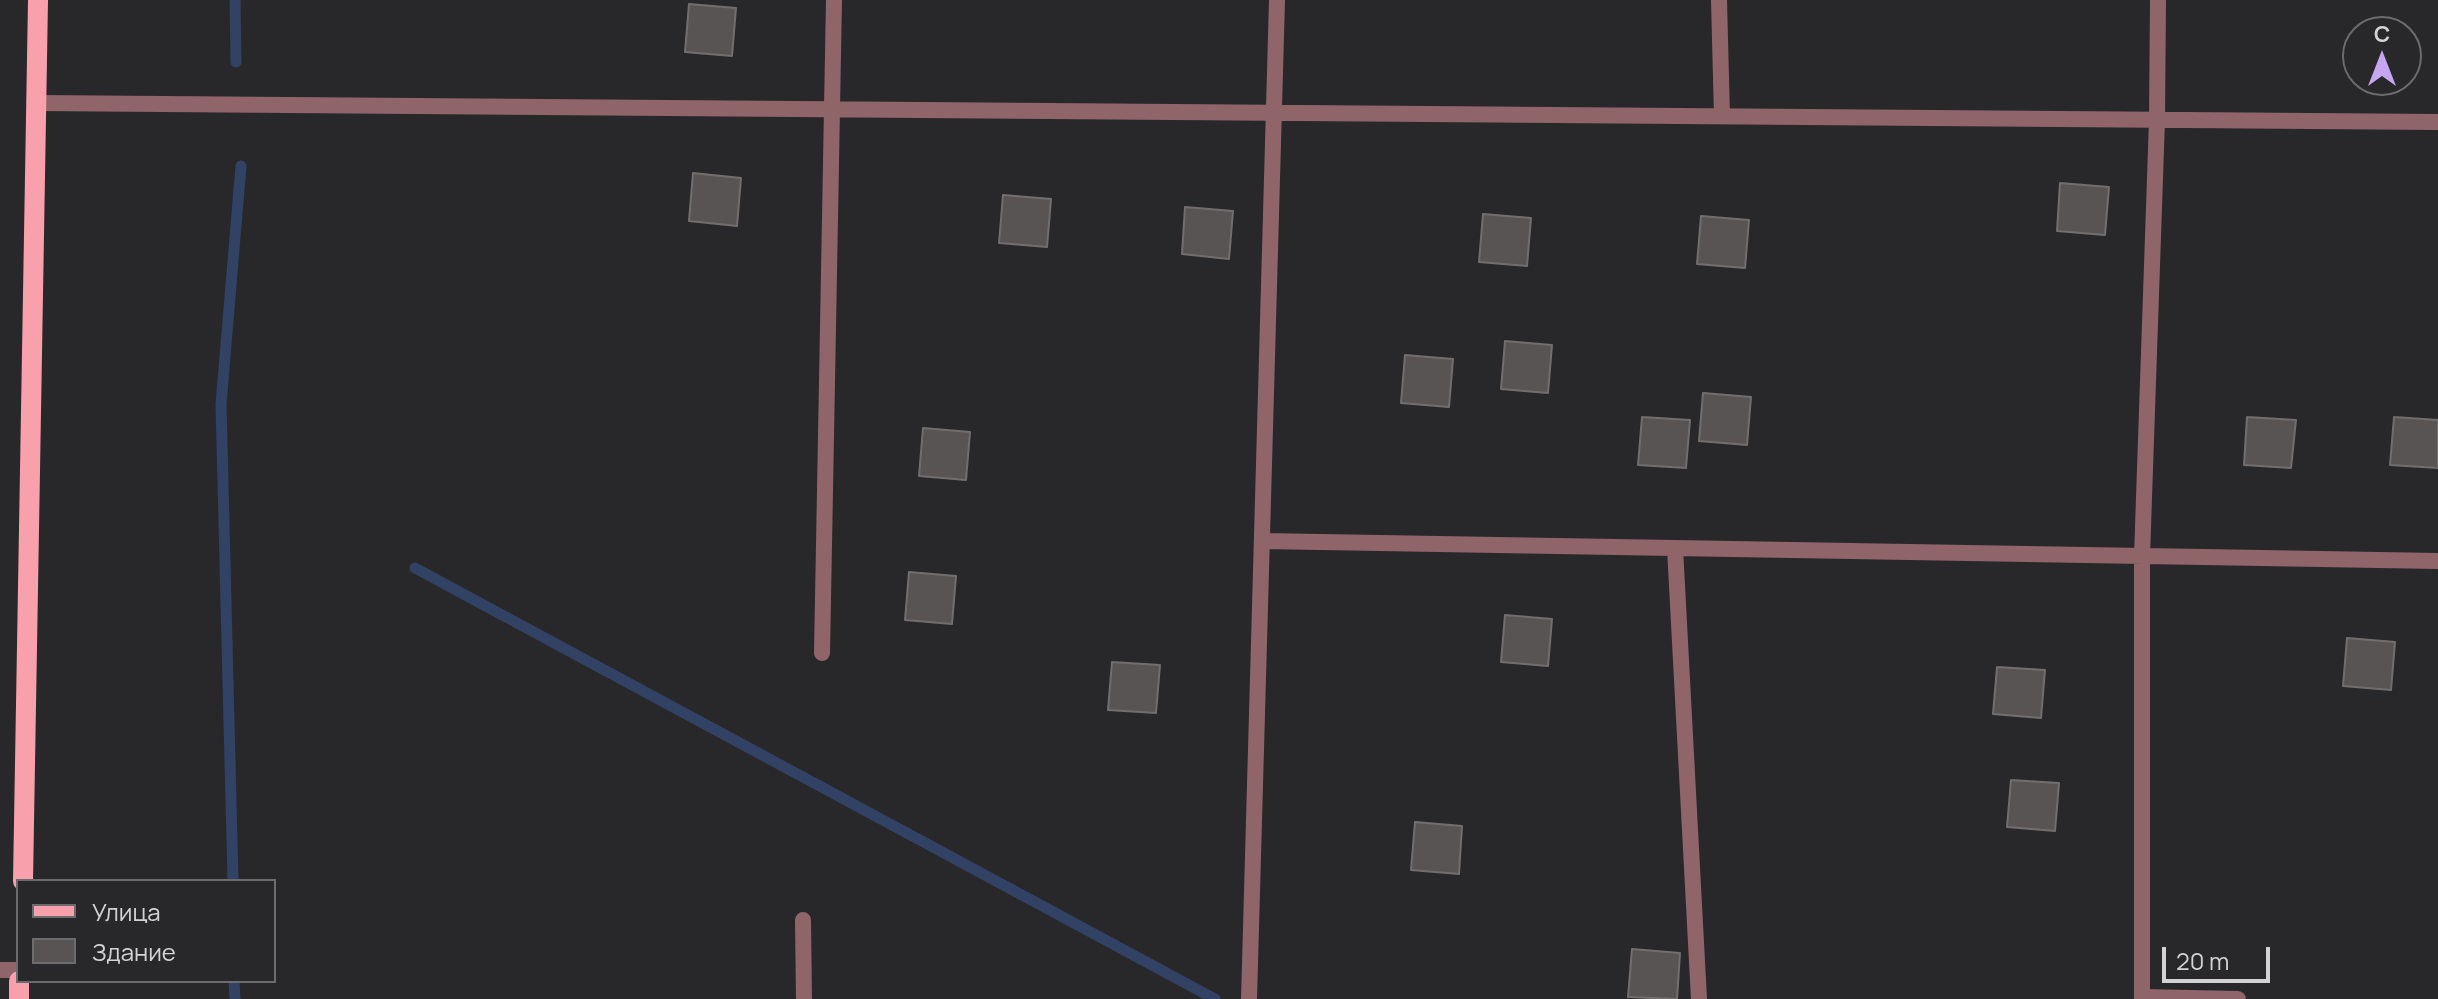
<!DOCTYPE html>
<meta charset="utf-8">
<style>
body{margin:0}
#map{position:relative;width:2438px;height:999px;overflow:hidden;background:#28282b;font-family:Manrope,sans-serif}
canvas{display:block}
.legend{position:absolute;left:16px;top:879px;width:260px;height:104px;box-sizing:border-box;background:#28282b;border:2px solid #6c6c6f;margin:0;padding:10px 14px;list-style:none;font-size:24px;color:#d3d3d5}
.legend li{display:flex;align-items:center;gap:16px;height:40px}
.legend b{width:40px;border:2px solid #6c6c6f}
.north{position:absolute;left:2342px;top:16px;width:80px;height:80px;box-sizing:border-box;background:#28282b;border:2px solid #6c6c6f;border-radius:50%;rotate:0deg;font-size:22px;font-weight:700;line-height:32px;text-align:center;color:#d3d3d5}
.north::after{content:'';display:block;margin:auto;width:28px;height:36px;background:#c6a6f0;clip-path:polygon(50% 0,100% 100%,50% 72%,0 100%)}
.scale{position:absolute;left:2162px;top:947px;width:108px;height:36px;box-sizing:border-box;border:4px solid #d3d3d5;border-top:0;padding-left:10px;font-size:24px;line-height:28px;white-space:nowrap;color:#d3d3d5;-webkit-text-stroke:6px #28282b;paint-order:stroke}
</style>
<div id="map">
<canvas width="2438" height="999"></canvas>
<ul class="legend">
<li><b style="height:10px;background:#f8a1ac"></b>Улица</li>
<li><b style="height:22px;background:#595454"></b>Здание</li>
</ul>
<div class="north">С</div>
<div class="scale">20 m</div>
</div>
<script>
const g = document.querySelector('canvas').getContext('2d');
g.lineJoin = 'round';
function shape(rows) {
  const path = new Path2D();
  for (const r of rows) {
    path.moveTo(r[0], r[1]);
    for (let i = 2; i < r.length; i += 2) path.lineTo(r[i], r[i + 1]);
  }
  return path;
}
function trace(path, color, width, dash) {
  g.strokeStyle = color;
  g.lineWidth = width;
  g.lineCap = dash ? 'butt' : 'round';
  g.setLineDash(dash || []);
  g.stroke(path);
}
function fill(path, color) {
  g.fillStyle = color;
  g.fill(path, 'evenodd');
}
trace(shape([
 [235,0,236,62],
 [415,568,1215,999],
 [233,881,221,404,241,166],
 [234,981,235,999]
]), '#314264', 11);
const building = shape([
 [689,4,736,8,732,56,685,52,689,4],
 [693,173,741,178,737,226,689,221,693,173],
 [2060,183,2109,187,2105,235,2057,231,2060,183],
 [1003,195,1051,199,1047,247,999,243,1003,195],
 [1185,207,1233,211,1229,259,1182,254,1185,207],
 [1483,214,1531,218,1527,266,1479,262,1483,214],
 [1701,216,1749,220,1745,268,1697,264,1701,216],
 [1505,341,1552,345,1548,393,1501,389,1505,341],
 [1405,355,1453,359,1449,407,1401,403,1405,355],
 [1703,393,1751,397,1747,445,1699,441,1703,393],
 [1642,417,1690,420,1686,468,1638,465,1642,417],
 [2247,417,2296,420,2291,468,2244,465,2247,417],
 [2394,417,2438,420,2438,468,2390,465,2394,417],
 [923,428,970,432,966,480,919,476,923,428],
 [909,572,956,576,952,624,905,620,909,572],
 [1505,615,1552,619,1548,666,1501,662,1505,615],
 [2347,638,2395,642,2391,690,2343,686,2347,638],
 [1112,662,1160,665,1156,713,1108,710,1112,662],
 [1997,667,2045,670,2041,718,1993,714,1997,667],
 [2011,780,2059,783,2055,831,2007,827,2011,780],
 [1415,822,1462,826,1459,874,1411,870,1415,822],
 [1632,949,1680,953,1677,999,1628,997,1632,949]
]);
fill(building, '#595454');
trace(building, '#736e6e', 2);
trace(shape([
 [1719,0,1722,116],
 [36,103,2438,122],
 [1262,541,2438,561],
 [1675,548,1699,999],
 [822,653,834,0],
 [803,920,804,999],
 [0,970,18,970],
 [2142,997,2238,999],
 [1249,999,1277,0],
 [2142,999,2142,556,2157,120,2158,0]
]), '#90656a', 16);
trace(shape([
 [23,881,38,0],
 [19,999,19,981]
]), '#f8a1ac', 20);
</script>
